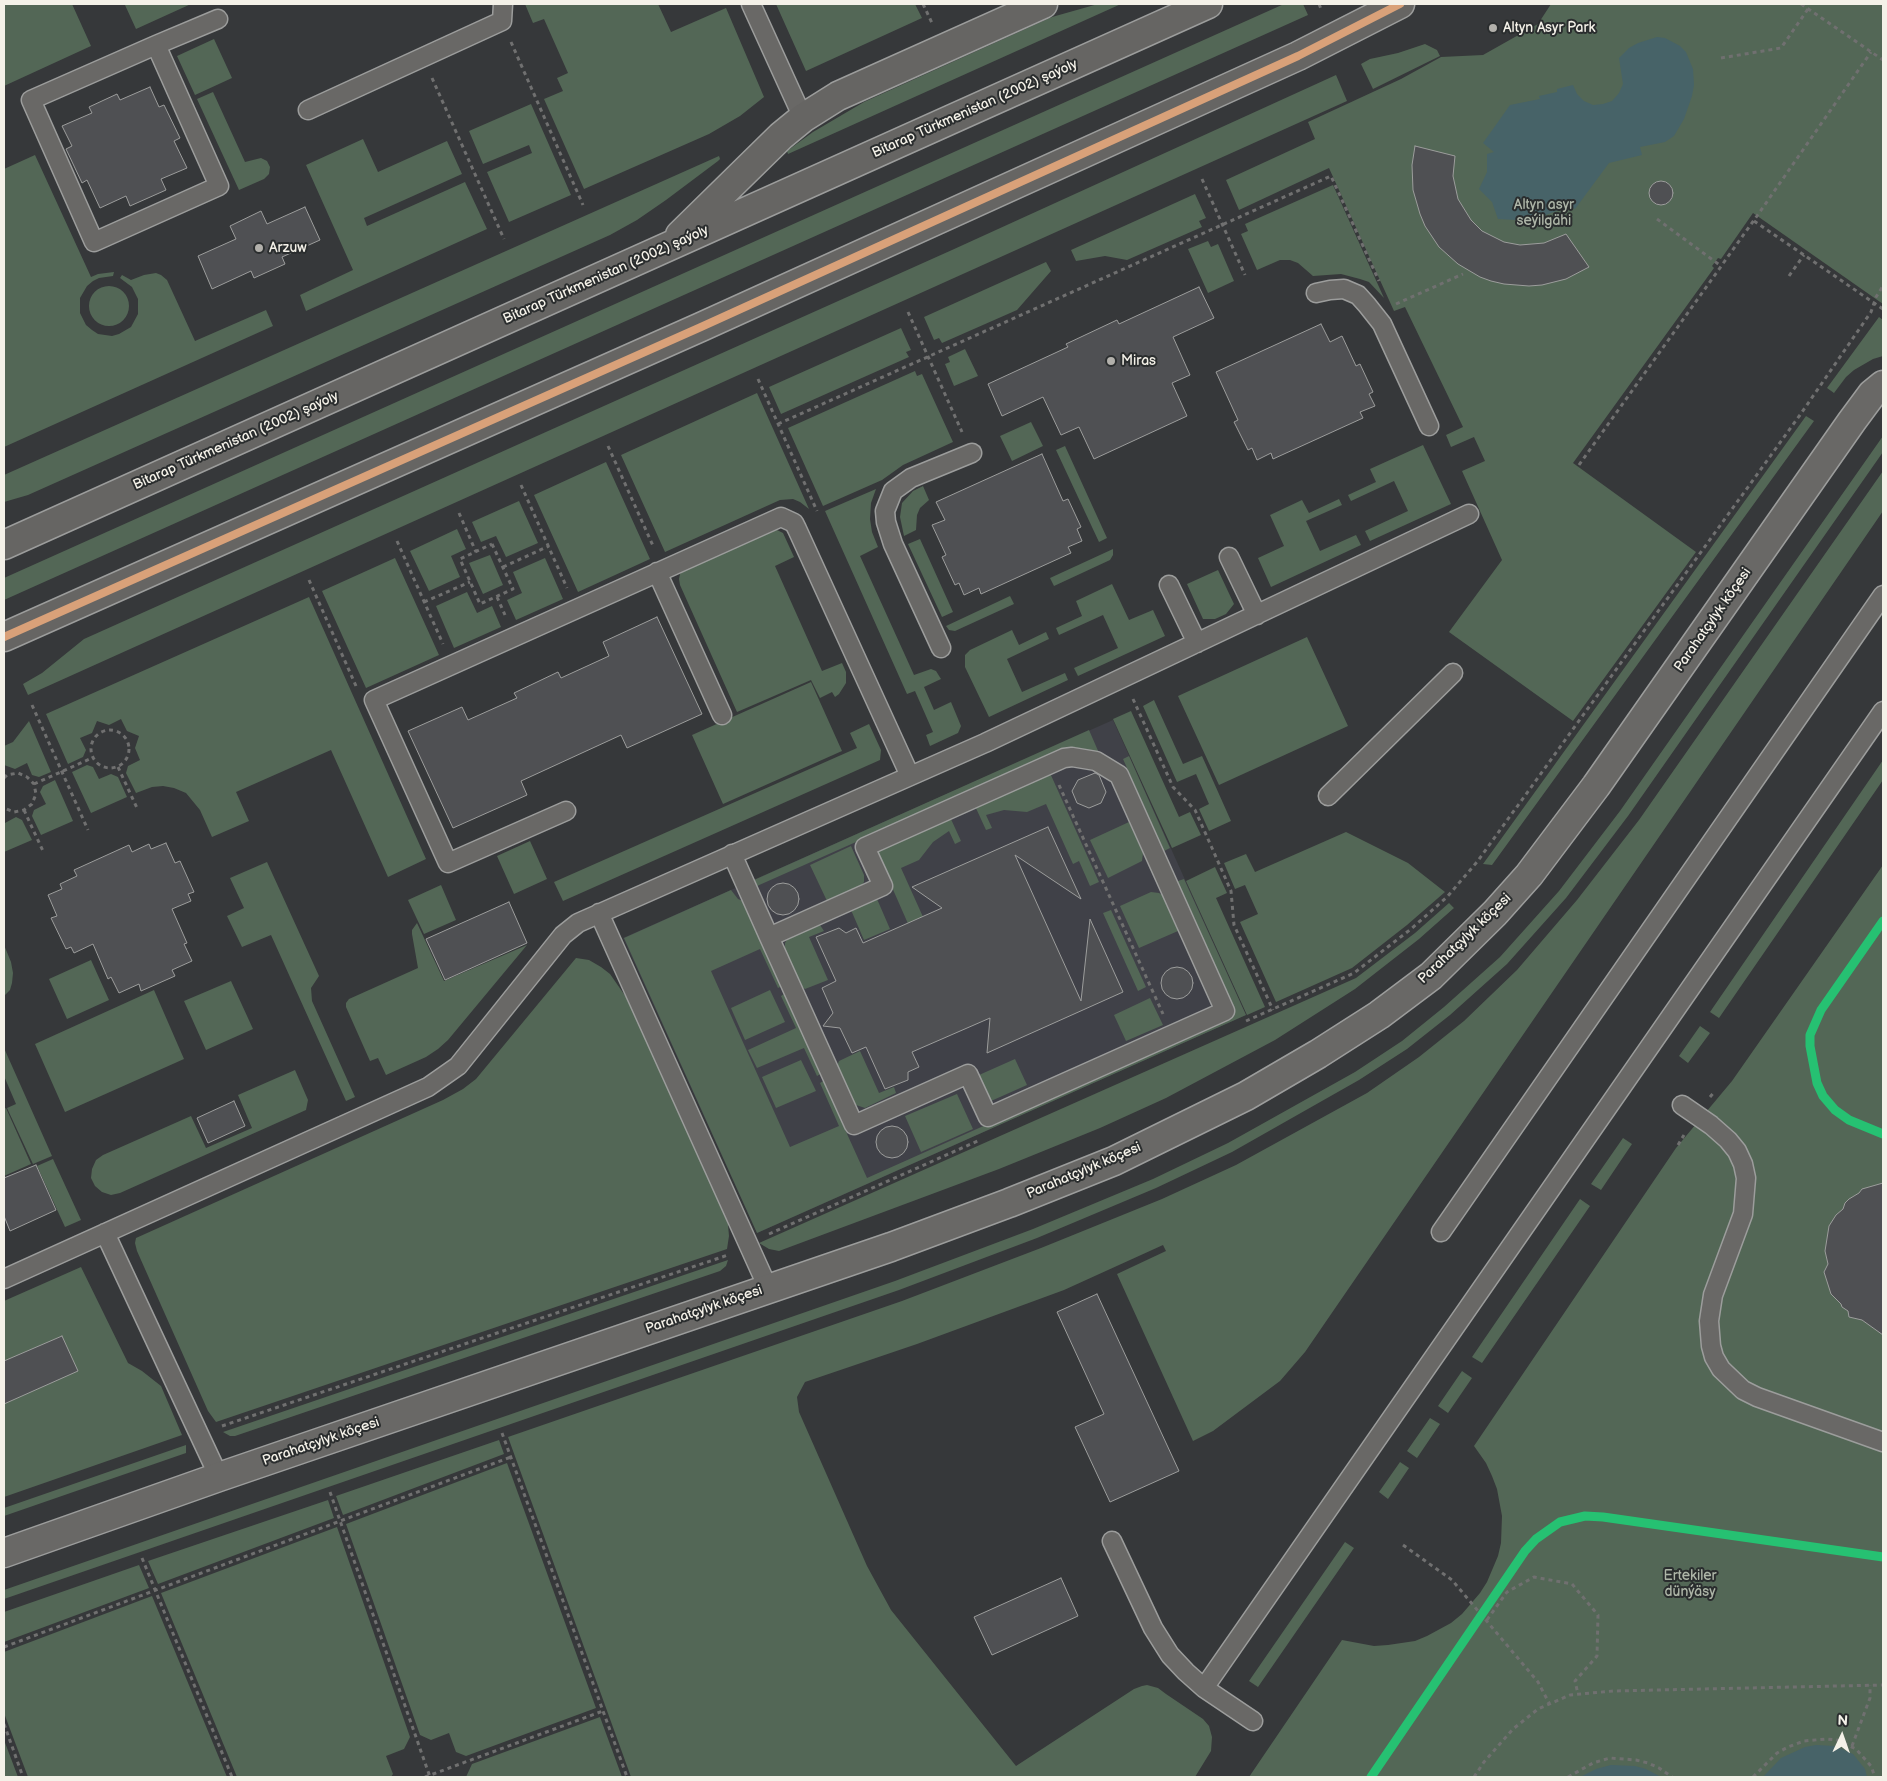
<!DOCTYPE html>
<meta charset="utf-8">
<style>
body{margin:0}
#map{position:relative;width:1887px;height:1781px;overflow:hidden;background:#36383a;font-family:"Balsamiq Sans",sans-serif}
canvas{display:block}
.frame{position:absolute;inset:0;border:5px solid #f4f1e8;pointer-events:none}
.north{position:absolute;left:1817px;top:1711px;width:50px;height:50px;-webkit-text-stroke:4px #2a2d2e;paint-order:stroke;rotate:3deg;font-size:14px;font-weight:700;line-height:20px;text-align:center;color:#f4f1e8}
.north::after{content:'';display:block;margin:auto;width:18px;height:22px;background:#f4f1e8;clip-path:polygon(50% 0,100% 100%,50% 72%,0 100%)}
</style>
<div id="map">
<canvas width="1887" height="1781"></canvas>
<div class="frame"></div>
<div class="north">N</div>
</div>
<script>
const g = document.querySelector('canvas').getContext('2d');
g.lineJoin = 'round';
function fill(path, color) {
  g.fillStyle = color;
  g.fill(path, 'evenodd');
}
function shape(rows) {
  const path = new Path2D();
  for (const r of rows) {
    if (r.length === 3) {
      path.moveTo(r[0] + r[2], r[1]);
      path.arc(r[0], r[1], r[2], 0, 2 * Math.PI);
      continue;
    }
    path.moveTo(r[0], r[1]);
    for (let i = 2; i < r.length; i += 2) path.lineTo(r[i], r[i + 1]);
  }
  return path;
}
function trace(path, color, width, dash) {
  g.strokeStyle = color;
  g.lineWidth = width;
  g.lineCap = dash ? 'butt' : 'round';
  g.setLineDash(dash || []);
  g.stroke(path);
}
function drawText(font, color, halo, rows, align = 'center') {
  g.font = font + ' "Balsamiq Sans",sans-serif';
  g.lineWidth = 4;
  g.setLineDash([]);
  g.textBaseline = 'middle';
  g.strokeStyle = halo;
  g.fillStyle = color;
  for (const [text, x, y, turn = 0] of rows) {
    g.save();
    g.translate(x, y);
    g.rotate((+turn || 0) * Math.PI / 180);
    g.textAlign = isNaN(turn) ? turn : align;
    if (halo) g.strokeText(text, 0, 0);
    g.fillText(text, 0, 0);
    g.restore();
  }
}
fill(shape([
 [1113,720,1246,1015,757,1233,623,938]
]), '#404148');
fill(shape([
 [4,4,72,4,91,46,4,86],
 [128,4,191,4,136,29,125,5],
 [525,4,658,4,671,32,726,8,764,97,740,116,709,134,584,189,544,99,563,91,557,78,568,73,544,19,533,23],
 [776,4,915,4,922,18,806,71],
 [1098,4,1121,4,788,154,787,151,813,132,864,102,1052,17],
 [1284,4,1303,4,1308,15,4,600,4,578],
 [1551,4,1883,4,1883,304,1753,213,1721,259,1718,258,1712,266,1714,268,1573,463,1696,552,1573,721,1449,632,1502,560,1462,471,1485,461,1474,437,1451,447,1446,435,1463,427,1405,307,1394,311,1329,168,1239,210,1226,180,1315,139,1308,122,1401,79,1441,57,1483,55,1538,24],
 [214,39,232,78,195,95,177,56],
 [1425,44,1437,50,1440,56,1373,89,1361,64,1370,59,1398,53],
 [1336,75,1347,101,28,695,23,684,42,673,84,639,952,250],
 [213,92,245,162,261,158,267,161,270,167,269,174,264,179,239,190,197,99],
 [531,104,571,195,509,222,487,172,532,153,529,145,483,164,469,131],
 [363,139,378,172,447,141,462,174,364,218,367,226,465,182,487,229,306,311,300,295,353,270,306,165],
 [35,155,91,277,98,274,114,272,113,276,99,278,93,281,87,286,80,298,80,313,86,325,92,330,98,334,112,336,119,334,131,327,138,314,138,299,132,287,120,278,122,275,131,280,144,275,156,273,161,275,167,280,195,341,266,310,273,326,4,447,4,169],
 [719,156,720,159,718,161,666,200,637,220,610,235,28,495,4,502,4,475],
 [1333,185,1384,298,1369,282,1360,279,1341,274,1313,276,1298,263,1290,260,1280,260,1257,270,1241,234,1248,231,1245,224],
 [1195,194,1206,218,1199,221,1202,227,1127,260,1105,256,1076,261,1071,250],
 [1208,241,1211,247,1218,244,1234,281,1208,293,1188,249],
 [1046,262,1051,271,1017,310,942,343,939,338,934,340,924,317],
 [109,306,20],
 [1879,317,1883,320,1883,356,1873,359,1854,370,1846,377,1834,393,1827,388],
 [901,328,911,350,906,352,909,357,781,414,769,387],
 [965,349,978,376,954,386,945,364,950,362,948,357],
 [915,371,917,376,922,374,953,442,903,465,882,480,823,506,788,428],
 [757,393,809,509,800,502,793,499,780,500,665,552,621,455],
 [1806,416,1814,421,1492,865,1483,864],
 [1031,422,1043,446,1012,461,1000,436],
 [1883,436,1883,452,1628,816,1566,898,1507,964,1450,1015,1407,1049,1359,1080,1232,1152,1156,1188,1037,1238,899,1290,4,1599,4,1590,895,1281,1033,1229,1153,1179,1228,1143,1355,1072,1402,1041,1444,1007,1500,957,1559,891,1620,811],
 [1423,445,1451,504,1370,541,1365,531,1408,511,1394,481,1351,501,1348,495,1376,482,1370,469],
 [1065,446,1107,538,1099,542,1056,450],
 [606,462,650,559,578,592,534,495],
 [1883,471,1883,511,1305,1352,1280,1381,1213,1431,1193,1441,1117,1274,1166,1251,1163,1245,1064,1290,917,1344,805,1382,797,1397,799,1412,867,1566,891,1610,1016,1766,1134,1689,1142,1686,1147,1685,1158,1688,1166,1694,1203,1719,1209,1726,1212,1737,1211,1751,1195,1777,631,1777,508,1437,902,1301,1041,1248,1162,1199,1236,1165,1367,1093,1419,1057,1464,1021,1517,970,1577,900,1639,820],
 [923,486,929,500,920,508,917,515,916,530,904,536,900,517,902,503,913,491],
 [876,489,871,503,870,519,872,532,878,547,860,556,914,675,931,669,936,671,941,679,924,687,934,710,951,702,961,726,958,733,930,746,926,735,933,732,915,691,907,694,825,511],
 [1339,499,1342,505,1306,521,1320,551,1356,535,1361,545,1271,587,1258,558,1284,546,1270,515,1302,500,1309,513],
 [519,501,538,543,506,557,496,536,481,542,472,522],
 [457,529,466,549,451,556,460,577,429,591,410,551],
 [777,530,783,533,794,557,775,566,822,671,842,663,846,672,846,683,839,694,835,697,832,692,820,698,811,680,737,712,680,585,679,579,680,574,686,568,769,531],
 [920,539,953,612,942,617,908,544],
 [1113,549,1113,555,1110,560,1054,586,1050,578],
 [490,555,503,585,483,594,469,563],
 [395,558,439,655,366,688,322,591],
 [545,558,563,599,516,620,507,600,522,593,513,572],
 [1218,570,1234,604,1226,614,1215,619,1203,619,1187,584],
 [1112,584,1129,620,1153,610,1165,636,1078,676,1074,668,1118,648,1103,615,1059,635,1056,628,1082,616,1076,601],
 [467,592,477,613,492,606,501,627,454,648,436,606],
 [1010,596,1014,604,955,631,949,630,946,626],
 [309,597,426,859,388,877,331,750,236,792,249,821,212,837,200,810,186,793,174,788,163,786,152,787,136,793,126,773,128,766,140,760,135,748,139,736,127,731,121,719,109,725,97,721,92,733,80,738,86,750,83,757,68,764,46,714],
 [1012,630,1019,645,1046,632,1049,639,1007,659,1022,692,1065,673,1068,680,989,717,965,667,965,655,970,650],
 [1307,637,1348,726,1219,785,1178,696],
 [811,682,842,751,723,804,692,735],
 [1154,700,1183,764,1202,756,1231,821,1209,831,1199,809,1209,804,1196,774,1177,782,1143,706],
 [1131,711,1179,817,1190,812,1201,835,1172,848,1113,719],
 [29,721,51,772,39,777,32,775,27,763,15,769,4,765,4,746,13,742],
 [869,724,881,750,880,760,563,901,554,882,857,748,850,733],
 [1089,730,1099,753,1073,748,1063,750,757,886,754,880],
 [1129,756,1170,848,1164,851,1123,759],
 [1883,760,1883,780,1719,1018,1710,1012],
 [87,765,93,767,99,779,111,774,118,777,127,797,91,813,72,772],
 [1050,773,1099,882,1090,886,1079,861,1073,864,1046,804,1027,812,1004,810,986,815,992,828,986,830,975,806],
 [55,780,73,821,41,835,32,816,34,810,46,804,40,792,43,786],
 [16,817,22,820,32,840,4,852,4,821,5,823],
 [950,817,961,841,955,844,949,831,933,842,919,860,901,868,928,928,913,935,876,851],
 [1129,822,1143,853,1142,861,1108,878,1090,840],
 [1346,832,1408,863,1445,892,1407,925,1352,968,1276,1002,1240,922,1258,914,1245,885,1235,889,1224,863,1246,854,1255,872],
 [530,841,547,879,514,894,497,856],
 [851,846,864,875,864,882,860,887,827,901,810,865],
 [267,862,319,976,311,988,312,1001,355,1097,346,1101,271,935,242,947,227,916,244,908,230,878],
 [1883,865,1883,1777,1249,1777,1342,1640,1374,1646,1388,1645,1415,1641,1427,1636,1451,1623,1462,1614,1480,1593,1487,1582,1498,1556,1501,1543,1502,1516,1497,1489,1492,1476,1486,1463,1474,1446,1676,1148,1732,1081],
 [1215,867,1227,893,1216,898,1265,1007,1247,1015,1186,881],
 [1184,879,1246,1015,757,1233,624,938,731,890,738,899,743,901,782,986,778,988,760,949,711,971,790,1147,839,1126,820,1083,825,1080,845,1124,843,1125,867,1178,1232,1015,1177,886,1178,881],
 [441,885,456,920,424,934,408,900],
 [1151,892,1159,893,1162,895,1178,931,1139,948,1120,906],
 [877,899,890,929,864,940,851,910],
 [1449,903,1454,908,1419,939,1355,989,1275,1040,1166,1098,1100,1128,999,1169,779,1251,769,1249,759,1243,1356,978,1415,933],
 [1111,910,1146,987,1138,991,1103,913],
 [417,923,444,981,527,945,448,1040,438,1049,426,1057,386,1075,378,1058,370,1061,346,1007,346,1003,349,999,418,968,412,934,412,930],
 [818,925,820,925,824,931,809,937,828,980,805,989,801,986,785,952,785,943,788,938],
 [4,945,11,962,13,973,12,983,10,990,4,996],
 [576,958,589,960,601,967,610,974,626,997,723,1205,727,1213,729,1236,727,1249,216,1422,208,1411,137,1251,135,1243,136,1238,443,1100,463,1089,476,1079],
 [91,960,109,1000,67,1019,49,979],
 [231,981,253,1029,206,1050,184,1001],
 [154,990,184,1059,65,1112,35,1044],
 [770,990,785,1022,745,1040,731,1008],
 [786,993,822,1073,817,1076,804,1048,757,1068,748,1050,796,1028,781,996],
 [1150,998,1163,1025,1126,1041,1114,1015],
 [1700,1026,1710,1033,1688,1063,1679,1056],
 [4,1048,52,1156,33,1164,7,1108,16,1104,4,1076],
 [860,1051,879,1093,894,1087,896,1093,865,1108,856,1105,852,1101,837,1066,839,1061],
 [1015,1059,1027,1085,991,1101,979,1075],
 [801,1060,816,1091,776,1108,762,1077],
 [295,1070,308,1100,306,1110,120,1193,111,1195,102,1192,95,1186,91,1178,92,1169,96,1160,103,1155,191,1116,206,1148,252,1128,238,1095],
 [957,1094,973,1129,921,1152,905,1116],
 [6,1108,31,1164,4,1176,4,1109],
 [1623,1138,1632,1144,1601,1190,1591,1184],
 [53,1159,81,1220,65,1227,37,1166],
 [1580,1199,1590,1206,1482,1363,1472,1357],
 [728,1260,726,1266,720,1271,235,1436,230,1436,223,1432],
 [81,1267,128,1363,142,1371,161,1386,182,1435,4,1497,4,1301],
 [1462,1371,1472,1378,1448,1413,1438,1406],
 [1430,1418,1440,1424,1417,1458,1407,1451],
 [499,1440,504,1454,343,1515,336,1496],
 [186,1445,186,1453,4,1516,4,1508],
 [1400,1462,1409,1468,1388,1499,1379,1492],
 [507,1463,596,1708,466,1756,456,1752,449,1733,431,1740,420,1735,346,1524],
 [328,1500,334,1518,158,1584,148,1561],
 [337,1527,410,1737,404,1749,386,1756,393,1774,391,1777,237,1777,161,1593],
 [1345,1542,1354,1548,1258,1687,1249,1681],
 [139,1565,149,1588,4,1642,4,1612],
 [152,1596,227,1777,28,1777,4,1713,4,1652],
 [600,1717,622,1777,466,1777,472,1764],
 [4,1740,18,1777,4,1777]
]), '#536756');
fill(shape([
 [1657,37,1665,38,1680,46,1686,52,1693,69,1694,85,1692,96,1684,119,1674,136,1665,142,1640,147,1642,155,1609,163,1575,209,1563,201,1564,208,1546,215,1533,227,1516,220,1498,219,1492,202,1479,189,1487,172,1487,154,1494,152,1483,143,1510,105,1540,99,1539,96,1557,92,1557,89,1573,85,1577,94,1584,101,1593,105,1603,104,1612,101,1619,93,1623,84,1619,58,1629,48,1638,43],
 [1816,1745,1835,1746,1853,1754,1865,1769,1867,1777,1763,1777,1781,1758,1805,1747],
 [1611,1765,1635,1766,1646,1769,1661,1777,1580,1777,1596,1769]
]), '#476368');
const building = shape([
 [150,87,159,107,164,105,180,138,174,141,187,168,161,179,166,190,130,206,126,196,100,208,87,180,82,183,66,149,72,146,62,126,92,113,89,107,117,94,120,100,150,87],
 [1415,146,1455,156,1453,176,1458,199,1471,220,1482,231,1504,242,1520,245,1544,243,1566,234,1589,267,1566,279,1542,285,1529,286,1504,284,1491,281,1480,277,1458,264,1439,247,1425,226,1420,214,1413,190,1412,165,1415,146],
 [1661,193,12],
 [305,207,320,240,282,257,285,264,254,278,251,271,212,289,198,256,236,239,230,226,261,211,267,224,305,207],
 [1199,287,1214,318,1173,337,1190,375,1172,383,1187,416,1094,459,1079,427,1061,435,1043,397,1002,416,988,384,1068,347,1066,344,1117,320,1119,324,1199,287],
 [1321,324,1330,342,1342,336,1356,366,1360,364,1373,392,1369,394,1375,406,1360,412,1363,418,1273,459,1271,453,1257,460,1252,448,1248,450,1234,422,1238,420,1216,372,1321,324],
 [1042,454,1063,501,1068,499,1081,527,1077,529,1082,541,1068,547,1071,553,981,594,979,588,964,595,959,583,955,585,942,557,946,555,932,525,945,520,936,502,1042,454],
 [657,617,702,714,627,748,621,735,521,781,527,795,453,828,408,731,462,707,468,720,517,698,514,693,558,672,561,678,609,656,603,642,657,617],
 [1095,773,1099,775,1106,792,1101,803,1089,808,1077,803,1072,791,1078,780,1095,773],
 [1048,827,1081,899,1015,855,1081,1001,1090,919,1123,992,987,1053,990,1018,912,1052,919,1067,908,1072,908,1080,885,1089,866,1047,852,1053,840,1028,823,1026,833,1013,822,988,836,981,816,937,839,928,846,933,856,928,863,943,942,908,912,887,1048,827],
 [166,843,175,863,180,861,194,892,188,894,191,901,172,909,187,943,184,944,192,961,172,970,175,976,141,991,139,984,119,993,111,977,108,979,93,944,74,953,71,947,66,949,51,918,57,916,48,895,62,889,60,884,77,876,74,870,129,845,132,852,149,844,151,849,166,843],
 [783,899,16],
 [509,902,527,943,445,980,426,939,509,902],
 [1177,983,16],
 [234,1101,245,1126,208,1143,197,1118,234,1101],
 [892,1142,16],
 [36,1165,56,1210,10,1231,4,1216,4,1178,36,1165],
 [1883,1183,1883,1335,1862,1320,1849,1317,1848,1311,1842,1307,1841,1304,1831,1294,1824,1272,1828,1264,1825,1251,1829,1226,1836,1215,1843,1209,1845,1203,1849,1199,1859,1193,1862,1189,1883,1183],
 [1097,1294,1179,1471,1110,1502,1075,1427,1104,1414,1057,1312,1097,1294],
 [62,1336,78,1371,4,1404,4,1361,62,1336],
 [1061,1578,1078,1616,992,1655,974,1617,1061,1578]
]);
fill(building, '#4f5053');
trace(building, '#9c9d9c', 1);
const lane = shape([
 [751,4,803,118],
 [156,45,219,186,94,242,31,100,156,45,218,19],
 [308,110,502,21,503,4],
 [1316,293,1330,290,1344,289,1358,295,1367,305,1382,324,1429,426],
 [1229,557,1257,615],
 [657,572,722,715],
 [1169,585,1197,643],
 [941,648,893,544,886,522,885,511,893,491,911,478,972,453],
 [1072,757,1096,761,1119,775,1225,1011,988,1117,968,1074,854,1125,769,937,883,886,865,847,1064,758,1072,757],
 [1328,796,1453,673],
 [566,811,448,863,374,700,781,517,794,523,797,529,910,776],
 [732,854,769,937],
 [599,913,768,1288],
 [1682,1105,1711,1125,1728,1140,1737,1151,1743,1164,1746,1178,1743,1214,1713,1295,1709,1321,1711,1346,1714,1357,1721,1369,1743,1390,1757,1397,1883,1442],
 [1441,1232,1883,595],
 [105,1233,219,1477],
 [4,1279,428,1087,458,1066,563,935,578,923,985,743,1469,514],
 [1112,1541,1153,1628,1170,1655,1186,1672,1204,1688],
 [1253,1721,1204,1688,1883,711]
]);
const secondary = shape([
 [4,1553,219,1477,891,1247,1009,1203,1114,1161,1181,1128,1246,1096,1318,1054,1379,1015,1431,976,1495,913,1529,875,1596,786,1852,421,1872,394,1883,385]
]);
const primary = shape([
 [680,235,781,136,803,118,838,96,1043,4],
 [4,545,1208,4],
 [4,637,701,327,1298,56,1400,4]
]);
trace(lane, '#9c9d9c', 21);
trace(secondary, '#9c9d9c', 31);
trace(primary, '#9c9d9c', 31);
trace(shape([
 [923,4,932,23],
 [1319,4,1321,9],
 [1801,4,1883,60],
 [511,42,583,205],
 [1721,58,1781,48,1808,9],
 [432,78,504,239],
 [1202,179,1245,275],
 [1657,219,1721,266],
 [1754,221,1883,309],
 [1789,276,1804,255],
 [1396,304,1463,274],
 [908,312,962,432],
 [758,379,817,511],
 [778,424,1331,176,1379,281],
 [608,446,654,548],
 [1579,465,1757,216,1871,52],
 [521,485,567,588],
 [459,513,476,552],
 [397,541,443,644],
 [492,544,513,589,480,604,460,559,492,544],
 [503,567,549,546],
 [309,580,356,686],
 [497,597,505,615],
 [424,602,470,582],
 [1133,699,1173,787,1195,810,1212,848,1231,891,1234,925,1273,1010],
 [32,705,88,830],
 [110,749,19],
 [118,767,137,808],
 [4,778,7,775,18,773,27,777,34,784,36,794,32,804,24,810,14,812,4,808],
 [34,784,92,758],
 [1059,785,1163,1014],
 [24,810,43,851],
 [1246,1021,1354,973,1411,929,1447,897,1477,862,1800,415,1871,312,1876,297,1883,286],
 [1710,1097,1715,1091],
 [1678,1145,1684,1135],
 [769,1234,980,1140],
 [222,1426,728,1255],
 [502,1433,627,1777],
 [330,1492,430,1777],
 [1403,1545,1452,1580,1538,1682,1549,1703],
 [142,1558,232,1777],
 [1487,1620,1507,1592,1534,1577,1572,1584,1598,1615,1597,1656,1575,1681,1578,1694],
 [4,1647,511,1457],
 [4,1724,23,1777],
 [1852,1746,1870,1698,1870,1685],
 [425,1777,603,1711],
 [1474,1777,1484,1762,1513,1729,1538,1709,1570,1695,1613,1691,1883,1685],
 [1568,1777,1593,1763,1610,1758,1636,1760,1648,1763,1659,1768,1672,1777],
 [1753,1777,1777,1753,1788,1747,1804,1741,1826,1739,1837,1740,1856,1749,1871,1766,1875,1777]
]), '#707070', 3, [4, 4]);
trace(lane, '#696866', 18);
trace(secondary, '#696866', 28);
trace(primary, '#666563', 28);
trace(shape([
 [4,637,701,327,1298,56,1400,4]
]), '#d9a179', 8);
trace(shape([
 [1883,921,1821,1010,1810,1035,1810,1046,1817,1083,1823,1096,1835,1110,1849,1120,1883,1134],
 [1371,1777,1525,1551,1536,1539,1560,1522,1585,1516,1603,1517,1883,1557]
]), '#26c172', 9);
for (const [x, y, r, color] of [
 [1493,28,5,"#b2b0ab"],
 [259,248,5,"#b2b0ab"],
 [1111,361,5,"#b2b0ab"]
]) {
  const dot = new Path2D();
  dot.arc(x, y, r, 0, 2 * Math.PI);
  g.fillStyle = color;
  g.fill(dot);
  trace(dot, '#2a2d2e', 2);
}
drawText('14px', '#f4f1e8', '#2a2d2e', [
 ["Altyn Asyr Park",1503,28],
 ["Arzuw",269,248],
 ["Miras",1121,361]
], 'left');
drawText('14px', '#f4f1e8', '#2a2d2e', [
 ["Bitarap Türkmenistan (2002) şaýoly",975,109,-24],
 ["Bitarap Türkmenistan (2002) şaýoly",606,275,-24],
 ["Bitarap Türkmenistan (2002) şaýoly",236,441,-24],
 ["Parahatçylyk köçesi",1713,620,-55],
 ["Parahatçylyk köçesi",1465,939,-44],
 ["Parahatçylyk köçesi",1084,1171,-23],
 ["Parahatçylyk köçesi",704,1310,-19],
 ["Parahatçylyk köçesi",321,1442,-19]
]);
drawText('14px', '#aeb6a8', '#2a2d2e', [
 ["Altyn asyr",1544,205],
 ["seýilgähi",1544,221],
 ["Ertekiler",1690,1576],
 ["dünýäsy",1690,1592]
]);
</script>
